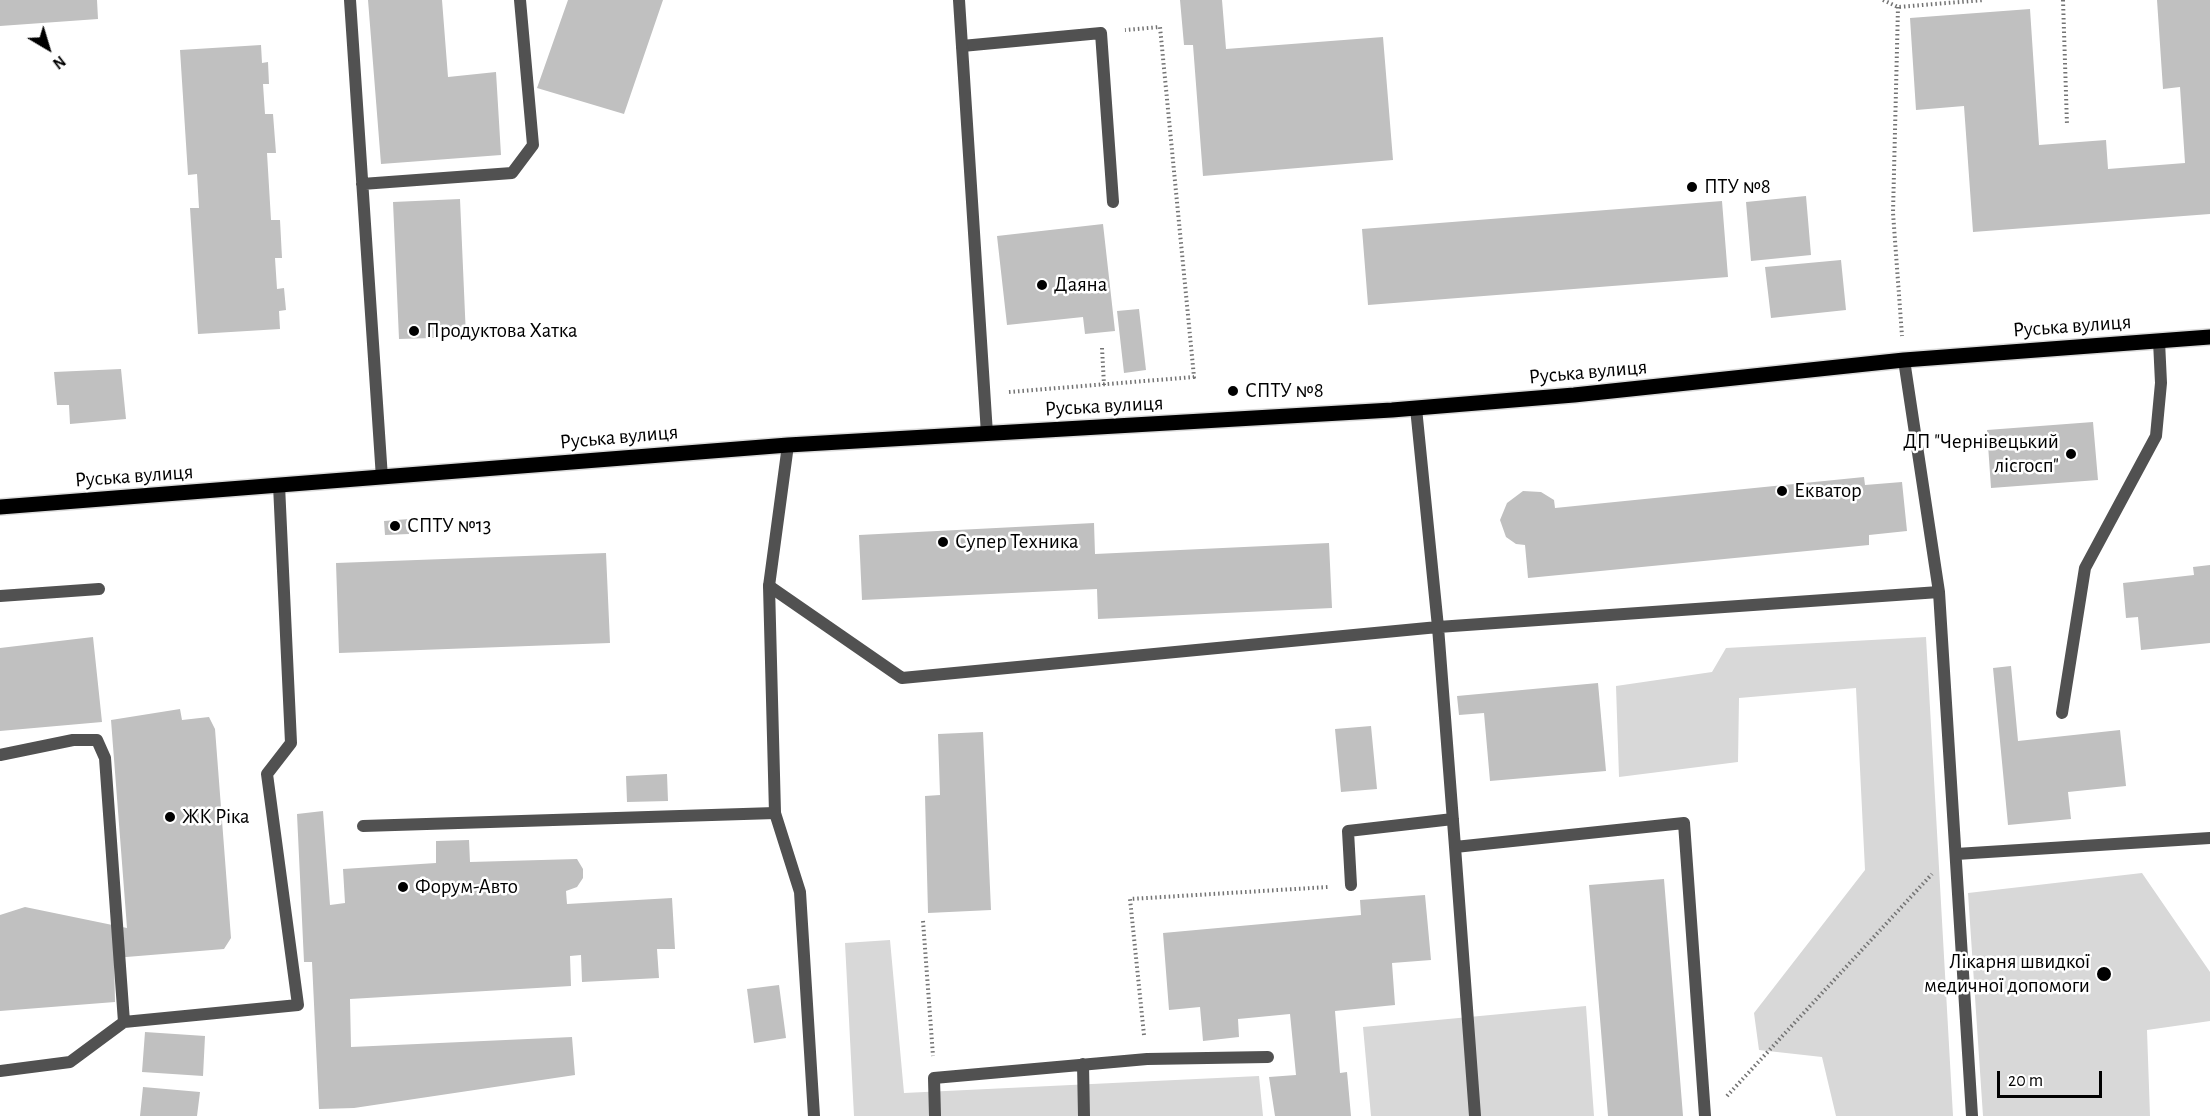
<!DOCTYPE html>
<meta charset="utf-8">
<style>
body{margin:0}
#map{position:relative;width:2210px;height:1116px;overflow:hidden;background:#fff;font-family:"Alegreya Sans",sans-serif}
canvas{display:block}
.north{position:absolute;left:18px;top:18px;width:60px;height:60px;-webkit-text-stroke:4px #fff;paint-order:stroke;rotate:142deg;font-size:16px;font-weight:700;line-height:24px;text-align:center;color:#000}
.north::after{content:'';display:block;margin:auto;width:21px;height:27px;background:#000;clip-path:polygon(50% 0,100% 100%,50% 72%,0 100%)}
.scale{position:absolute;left:1997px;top:1071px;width:105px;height:27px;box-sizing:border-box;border:3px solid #000;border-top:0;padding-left:8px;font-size:18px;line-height:21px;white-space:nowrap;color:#000;-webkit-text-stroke:4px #fff;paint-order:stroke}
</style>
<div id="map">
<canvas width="2210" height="1116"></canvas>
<div class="north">N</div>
<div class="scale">20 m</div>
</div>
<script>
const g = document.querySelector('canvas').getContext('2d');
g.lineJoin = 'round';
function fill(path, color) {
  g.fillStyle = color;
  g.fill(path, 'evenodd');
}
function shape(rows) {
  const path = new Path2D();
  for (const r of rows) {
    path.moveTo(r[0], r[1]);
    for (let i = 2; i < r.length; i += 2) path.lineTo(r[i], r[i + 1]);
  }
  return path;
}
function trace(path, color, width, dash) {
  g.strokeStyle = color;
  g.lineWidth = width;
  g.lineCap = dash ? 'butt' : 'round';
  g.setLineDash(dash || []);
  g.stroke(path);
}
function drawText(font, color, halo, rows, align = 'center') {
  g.font = font + ' "Alegreya Sans",sans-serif';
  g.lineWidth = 5;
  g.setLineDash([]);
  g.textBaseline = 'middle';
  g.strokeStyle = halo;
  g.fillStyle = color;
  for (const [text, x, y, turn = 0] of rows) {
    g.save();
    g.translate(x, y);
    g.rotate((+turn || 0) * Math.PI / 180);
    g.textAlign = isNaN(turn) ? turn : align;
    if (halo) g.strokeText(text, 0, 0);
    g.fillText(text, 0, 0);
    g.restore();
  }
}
fill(shape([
 [1926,637,1953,1116,1836,1116,1822,1057,1759,1050,1754,1013,1865,870,1856,688,1739,698,1738,762,1619,777,1616,686,1712,672,1726,648],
 [2142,873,2210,972,2210,1021,2147,1030,2150,1116,1983,1116,1968,893],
 [890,940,904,1093,1259,1076,1263,1116,854,1116,845,943],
 [1586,1006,1594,1116,1371,1116,1363,1027]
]), '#d8d8d8');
fill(shape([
 [0,0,97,0,98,19,0,26],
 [368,0,442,0,448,77,496,72,501,155,381,164],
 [568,0,663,0,624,114,537,88],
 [1180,0,1222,0,1226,49,1383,37,1393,160,1203,176,1193,45,1184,45],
 [2157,0,2210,0,2210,214,1973,232,1964,106,1916,110,1910,18,2030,9,2039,145,2106,140,2108,169,2185,163,2180,87,2163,89],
 [261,45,262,63,268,62,269,84,263,84,265,114,273,114,276,153,267,153,271,220,280,220,282,258,275,258,277,289,284,288,286,310,279,311,280,329,198,334,190,208,199,208,197,174,188,175,180,50],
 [1806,196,1811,255,1751,261,1746,202],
 [460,199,466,337,399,339,393,202],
 [1722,201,1728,277,1368,305,1362,229],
 [1103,224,1115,331,1085,334,1083,317,1007,325,997,236],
 [1841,260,1846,310,1771,318,1765,267],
 [1139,309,1146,370,1124,373,1117,311],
 [121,369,126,419,70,424,69,405,57,405,54,372],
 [2093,422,2098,480,1991,488,1987,430],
 [1864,477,1865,485,1902,482,1907,531,1869,535,1869,545,1528,578,1525,545,1516,544,1506,537,1500,520,1507,503,1523,491,1541,492,1554,500,1555,508],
 [409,519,409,534,385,535,384,521],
 [1094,523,1095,554,1329,543,1332,608,1098,619,1097,589,862,600,859,535],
 [606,553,610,643,339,653,336,563],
 [2210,565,2210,643,2141,650,2138,617,2126,618,2123,583,2194,575,2193,567],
 [93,637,102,722,0,731,0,648],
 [2011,666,2018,741,2120,730,2126,786,2068,792,2071,819,2008,825,1993,668],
 [1598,683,1606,771,1490,781,1484,713,1459,715,1457,696],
 [180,709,182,720,209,717,215,729,231,938,224,949,114,958,115,1002,0,1011,0,915,25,907,127,928,111,720],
 [1371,726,1377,789,1341,792,1335,729],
 [983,732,991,910,928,913,925,796,940,795,938,734],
 [667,774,668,801,627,802,626,776],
 [323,811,330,905,345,903,343,869,436,863,436,841,469,840,470,862,577,859,583,869,583,878,577,887,566,891,567,904,672,898,675,949,657,949,659,978,582,982,581,955,570,956,571,986,350,999,351,1047,572,1037,575,1075,354,1108,319,1109,312,962,304,962,297,814],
 [1664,879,1683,1116,1608,1116,1589,885],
 [1425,895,1431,960,1392,963,1395,1005,1335,1011,1340,1073,1347,1072,1351,1116,1275,1116,1269,1077,1296,1075,1290,1014,1238,1019,1239,1037,1203,1041,1200,1007,1169,1010,1163,933,1361,915,1360,900],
 [779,985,786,1038,754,1043,747,989],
 [145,1032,205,1036,203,1076,142,1072],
 [143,1087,200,1092,197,1116,140,1116]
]), '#c0c0c0');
const primary = shape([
 [0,507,788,445,1392,410,1574,395,1904,360,2210,337]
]);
trace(primary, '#dbdbdb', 18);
trace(shape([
 [1883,0,1898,7,1984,0],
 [2063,0,2067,125],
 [1898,7,1893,213,1902,336],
 [1102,348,1104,385],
 [1009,392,1194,377,1160,27,1125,30],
 [923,921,933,1056],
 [1144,1035,1130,899,1328,887],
 [1727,1096,1932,874]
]), '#737373', 4, [1.5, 3]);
trace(shape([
 [350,0,382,478],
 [962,46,1101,33,1113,202],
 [362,184,512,173,533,145,520,0],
 [1416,408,1438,627,1939,592,1904,360],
 [769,586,902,678,1438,627,1455,847,1684,823,1705,1116],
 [1939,592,1972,1116],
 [0,596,99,589],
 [2062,713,2085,568,2156,436,2161,383,2159,341],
 [0,755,73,740,97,740,105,758,124,1022,298,1005,267,774,291,743,279,485],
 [363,826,775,813],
 [1455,847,1475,1116],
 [1956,854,2210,838],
 [1351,885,1348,831,1453,819],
 [1083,1064,1084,1116],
 [0,1071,70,1062,124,1022],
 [935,1116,934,1078,1147,1059,1268,1057]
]), '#515151', 12);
trace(shape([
 [959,0,987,434],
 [788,445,769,586,775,813,800,892,814,1116]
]), '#515151', 12);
trace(primary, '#000', 15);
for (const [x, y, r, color] of [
 [1692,187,6,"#000"],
 [1042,285,6,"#000"],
 [414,331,6,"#000"],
 [1233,391,6,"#000"],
 [2071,454,6,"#000"],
 [1782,491,6,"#000"],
 [395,526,6,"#000"],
 [943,542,6,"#000"],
 [170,817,6,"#000"],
 [403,887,6,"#000"],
 [2104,974,8,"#000"]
]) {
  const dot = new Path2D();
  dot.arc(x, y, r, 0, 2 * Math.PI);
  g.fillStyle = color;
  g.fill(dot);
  trace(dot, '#fff', 2);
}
drawText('21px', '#000', '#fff', [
 ["ПТУ №8",1704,187],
 ["Даяна",1054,285],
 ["Продуктова Хатка",426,331],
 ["СПТУ №8",1245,391],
 ["ДП \"Чернівецький",2059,442,"right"],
 ["лісгосп\"",2059,466,"right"],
 ["Екватор",1794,491],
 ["СПТУ №13",407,526],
 ["Супер Техника",955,542],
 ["ЖК Ріка",182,817],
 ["Форум-Авто",415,887],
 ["Лікарня швидкої",2090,962,"right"],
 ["медичної допомоги",2090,986,"right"]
], 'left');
drawText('21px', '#000', '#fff', [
 ["Руська вулиця",2072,326,-4],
 ["Руська вулиця",1588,372,-5],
 ["Руська вулиця",1104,406,-3],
 ["Руська вулиця",619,437,-5],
 ["Руська вулиця",134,476,-4]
]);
</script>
